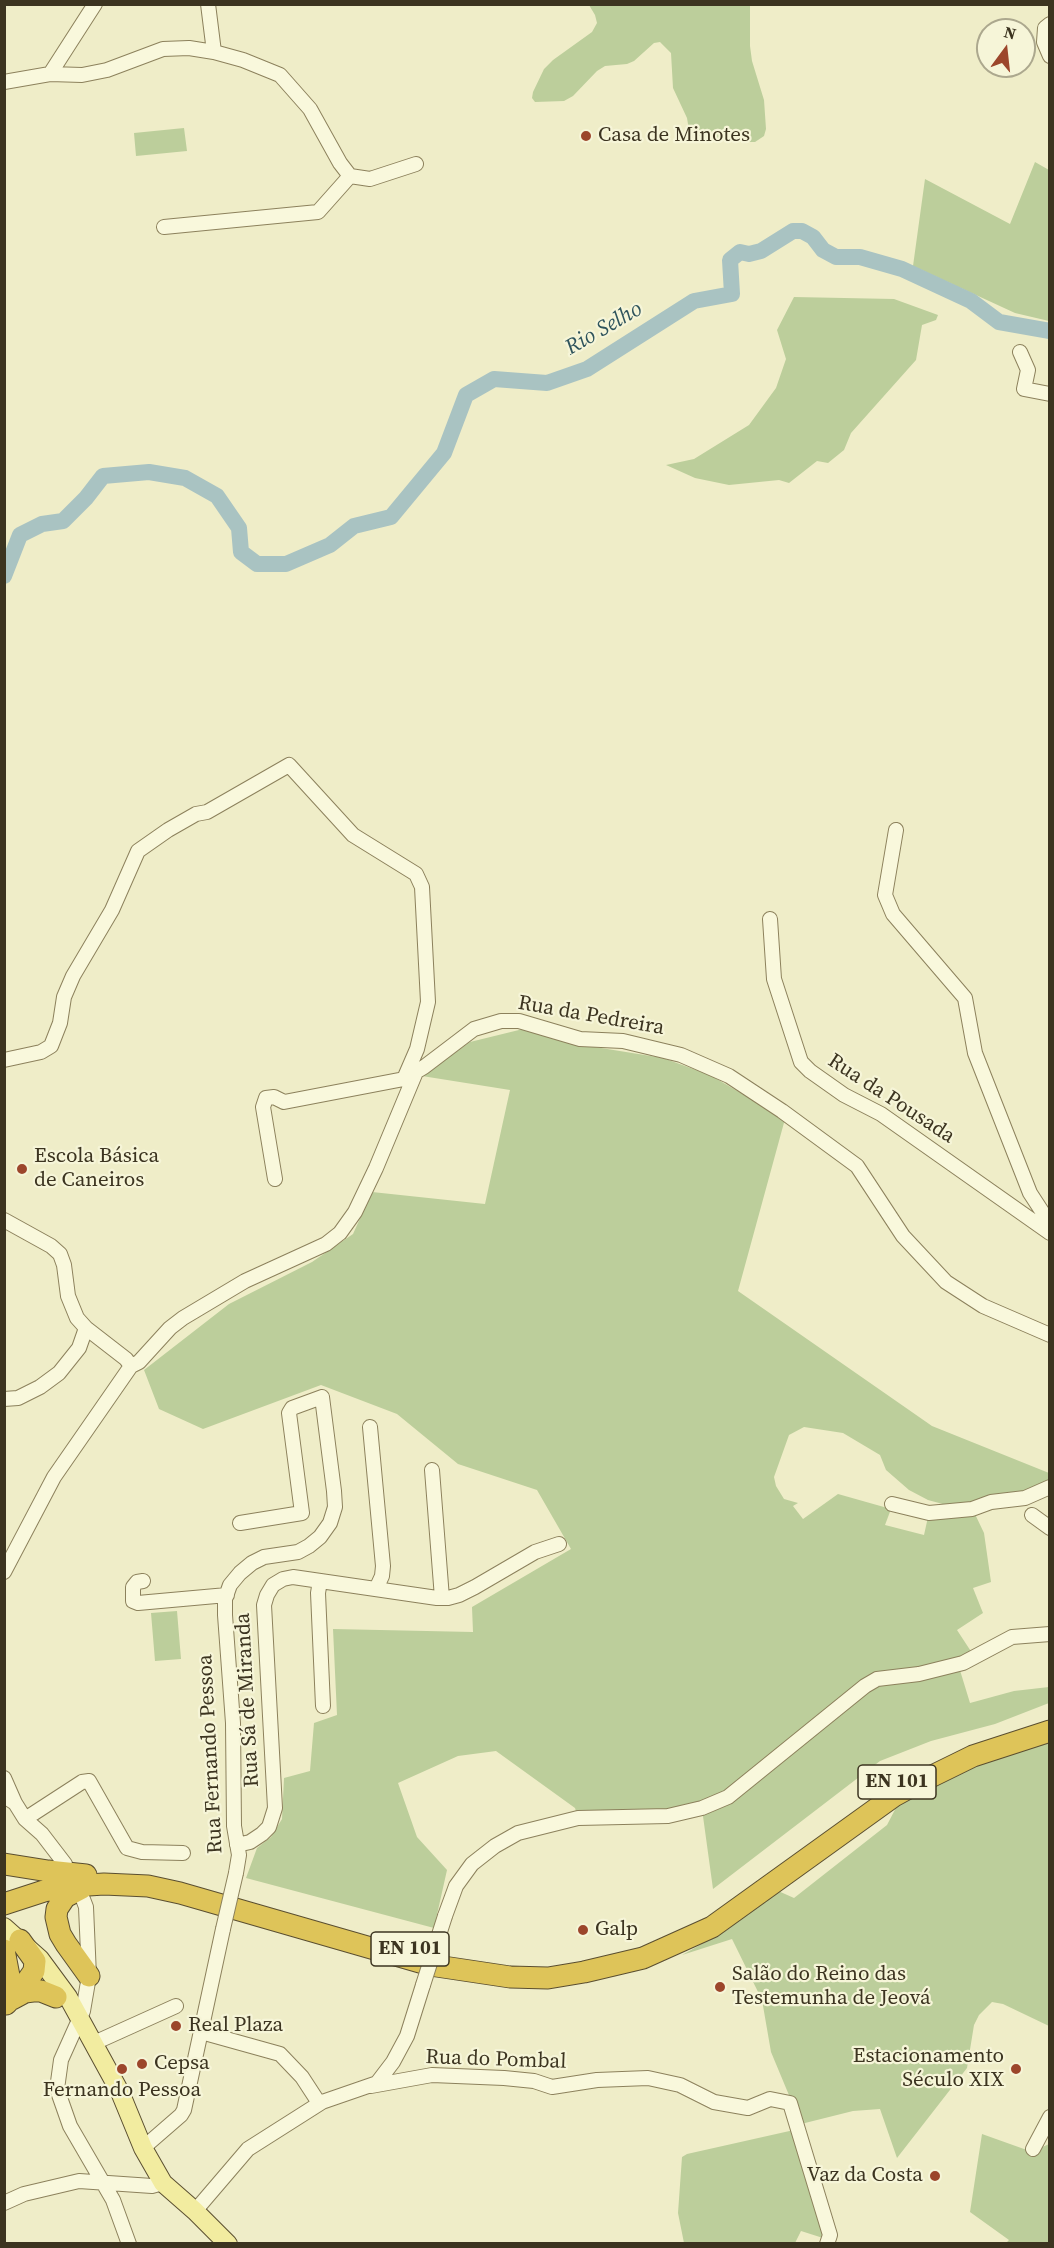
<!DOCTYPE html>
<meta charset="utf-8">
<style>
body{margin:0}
#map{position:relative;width:1054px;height:2248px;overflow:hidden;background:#efedc8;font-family:"Source Serif 4",serif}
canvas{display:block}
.frame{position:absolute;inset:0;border:6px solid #3c3420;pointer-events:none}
.north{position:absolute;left:976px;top:18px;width:60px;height:60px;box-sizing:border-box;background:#f6f5d8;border:2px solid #aca88e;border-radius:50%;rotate:15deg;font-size:16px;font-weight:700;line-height:24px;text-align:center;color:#3c3420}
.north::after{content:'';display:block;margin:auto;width:21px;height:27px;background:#9c462b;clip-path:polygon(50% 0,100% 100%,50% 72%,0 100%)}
</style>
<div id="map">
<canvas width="1054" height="2248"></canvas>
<div class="frame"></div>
<div class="north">N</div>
</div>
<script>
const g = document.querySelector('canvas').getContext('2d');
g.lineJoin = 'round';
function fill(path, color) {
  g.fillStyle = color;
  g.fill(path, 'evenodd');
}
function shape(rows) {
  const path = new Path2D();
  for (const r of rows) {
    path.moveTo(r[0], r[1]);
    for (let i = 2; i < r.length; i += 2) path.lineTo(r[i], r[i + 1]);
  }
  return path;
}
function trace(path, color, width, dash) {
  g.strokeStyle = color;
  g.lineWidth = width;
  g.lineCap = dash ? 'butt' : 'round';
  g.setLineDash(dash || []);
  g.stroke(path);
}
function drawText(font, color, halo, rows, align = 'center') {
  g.font = font + ' "Source Serif 4",serif';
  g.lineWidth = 4.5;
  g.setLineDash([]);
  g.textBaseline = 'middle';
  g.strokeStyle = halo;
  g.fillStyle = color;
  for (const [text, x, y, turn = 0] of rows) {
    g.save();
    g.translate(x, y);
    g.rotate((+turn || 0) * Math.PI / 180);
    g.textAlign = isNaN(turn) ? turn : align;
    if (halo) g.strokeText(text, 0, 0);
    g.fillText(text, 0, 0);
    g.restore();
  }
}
fill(shape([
 [589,5,750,5,750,46,752,61,764,100,766,129,764,136,755,142,743,142,702,137,693,133,689,130,687,118,673,88,671,53,660,42,654,43,634,61,627,64,605,66,597,71,573,96,564,101,535,102,532,98,533,92,544,69,553,60,592,32,597,23,595,15],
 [184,128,187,151,136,156,134,133],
 [1035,162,1049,170,1049,321,1015,313,913,266,925,179,1010,224],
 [794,297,894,299,938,315,936,320,922,325,916,360,851,433,844,450,828,463,817,461,789,483,779,480,729,485,695,478,666,465,694,459,749,425,776,388,786,359,777,330],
 [523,1029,595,1047,663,1058,710,1075,785,1119,738,1291,932,1426,1049,1473,1049,1486,961,1509,928,1500,909,1490,886,1470,880,1455,843,1433,804,1427,789,1435,774,1477,776,1486,784,1499,798,1503,793,1506,803,1519,838,1494,891,1509,885,1525,924,1535,928,1517,974,1512,984,1533,991,1582,973,1588,983,1613,957,1630,974,1656,959,1667,970,1703,1014,1691,1049,1687,1049,1703,995,1724,931,1741,880,1761,713,1889,702,1809,578,1818,575,1808,496,1751,458,1756,398,1783,417,1837,447,1870,434,1928,246,1878,257,1848,271,1837,282,1819,284,1778,310,1771,314,1723,337,1715,333,1629,473,1632,472,1607,571,1549,537,1490,458,1464,397,1414,321,1385,203,1429,159,1409,144,1370,229,1304,312,1262,353,1234,372,1192,485,1204,510,1090,422,1076,470,1042],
 [177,1611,181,1659,155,1661,151,1613],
 [1049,1739,1049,2026,1003,2004,992,2002,979,2015,974,2025,967,2068,897,2158,880,2109,853,2111,801,2124,771,2052,762,2000,732,1939,682,1955,727,1930,776,1890,794,1898,887,1825,901,1798,938,1779],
 [794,2130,825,2232,823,2238,801,2231,795,2243,684,2243,678,2213,682,2157,687,2154],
 [982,2134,1024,2149,1036,2150,1049,2144,1049,2243,1006,2243,1009,2240,970,2212]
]), '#bcce9b');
trace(shape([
 [4,576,20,535,42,524,63,521,86,498,103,476,149,472,185,478,217,496,239,528,241,552,257,564,286,564,330,545,354,526,391,517,444,453,466,395,494,379,547,383,587,369,694,301,732,294,730,260,740,252,749,254,761,251,793,231,802,231,813,237,823,250,836,257,860,257,902,269,971,301,999,322,1050,331]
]), '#a9c3c2', 16);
const minor = shape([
 [208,4,214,52],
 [1050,24,1045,28,1044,42,1050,56],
 [50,74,95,4],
 [4,82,50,74,82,75,107,70,163,49,189,48,214,52,243,60,280,75,310,109,340,163,350,176,370,179,416,164],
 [164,227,318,212,350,176],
 [1020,352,1028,370,1024,389,1050,394],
 [896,830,885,895,893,914,965,998,975,1053,1030,1193,1043,1213,1050,1218],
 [770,919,774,979,801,1062,810,1071,844,1095,881,1114,1050,1233],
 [4,1060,41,1052,51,1046,60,1023,64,997,73,976,112,910,138,851,168,830,196,814,207,812,289,765,353,835,416,874,422,887,428,1002,417,1049,404,1079],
 [275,1179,263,1107,266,1098,274,1097,284,1102,404,1079,424,1067,474,1029,501,1021,519,1021,580,1039,623,1041,681,1055,729,1076,782,1111,857,1166,903,1236,946,1282,983,1306,1050,1335],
 [4,1220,51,1246,60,1254,64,1265,68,1296,77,1318,86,1328,126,1359,131,1366],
 [131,1366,139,1362,170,1328,183,1318,245,1281,326,1244,340,1233,355,1212,376,1168,416,1072],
 [4,1399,18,1398,40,1387,59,1373,79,1348,86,1328],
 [370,1427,383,1566,382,1576,376,1589],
 [432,1470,442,1598],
 [892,1504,929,1513,972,1509,991,1502,1025,1498,1050,1487],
 [1032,1515,1050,1528],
 [4,1572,54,1477,131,1366],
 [143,1581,137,1582,133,1587,133,1601,138,1603,227,1595],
 [320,1581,318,1593,323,1706],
 [4,1778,15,1803],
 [4,1796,15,1803,25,1819,42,1834,65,1864],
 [25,1819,82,1782,89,1781,127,1848,142,1852,183,1853],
 [237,1845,250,1842,262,1834,269,1827,275,1808,264,1605,267,1595,273,1585,283,1579,293,1577,437,1598,448,1598,459,1595,475,1587,535,1552,559,1544],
 [236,1873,239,1855,234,1826,233,1723,225,1615,225,1599,230,1585,240,1573,252,1563,264,1557,298,1552,309,1546,320,1537,330,1523,335,1507,334,1491,322,1397,292,1408,289,1413,302,1513,240,1523],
 [81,1894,86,1907,89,1976,83,2011,61,2060,57,2089,70,2126,113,2200,129,2244],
 [445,1916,456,1886,472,1864,495,1846,518,1833,578,1818,668,1816,702,1808,728,1797,865,1686,877,1679,919,1674,963,1663,1012,1637,1050,1634],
 [201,2032,280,2054,302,2077,317,2100,322,2102],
 [94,2043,176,2006],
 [371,2086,432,2075,504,2078,534,2081,552,2087,597,2080,648,2078,680,2085,714,2102,748,2108,770,2099,790,2103,830,2235,827,2244],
 [143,2148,181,2115,184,2110,223,1929],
 [1033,2149,1050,2117],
 [4,2203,24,2194,79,2181,152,2186,163,2183],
 [195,2211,248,2149,322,2102,377,2083,393,2062,407,2036,423,1985]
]);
const major = shape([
 [4,1927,40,1959,68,1997,120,2092,143,2148,163,2183,195,2211,228,2244]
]);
const highway = shape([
 [4,1864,48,1871,86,1875],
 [82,1888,65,1897,57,1909,56,1917,60,1934,66,1944,89,1976],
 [4,1904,44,1891,73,1886,104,1884,148,1886,180,1893,430,1965,510,1977,548,1978,584,1972,643,1958,712,1927,894,1796,916,1784,973,1756,1050,1731],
 [4,1950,9,1976,4,1989],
 [12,1999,25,1992,33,1991,41,1991,56,1997],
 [6,2004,25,1984,34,1971,35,1961,20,1940]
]);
trace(minor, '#8c815c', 16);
trace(major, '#5a4e30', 20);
trace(highway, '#5a4e30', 23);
trace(minor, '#f9f8dc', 14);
trace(major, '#f2eca0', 18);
trace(highway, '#dec459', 21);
const minorBridge = shape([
 [223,1929,236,1873],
 [423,1985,445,1916]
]);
trace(minorBridge, '#8c815c', 16, []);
trace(minorBridge, '#f9f8dc', 14);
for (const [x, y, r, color] of [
 [586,136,6,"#9c462b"],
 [22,1169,6,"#9c462b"],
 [583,1930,6,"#9c462b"],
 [720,1987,6,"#9c462b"],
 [176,2026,6,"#9c462b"],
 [142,2064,6,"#9c462b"],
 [122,2069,6,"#9c462b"],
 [1016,2069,6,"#9c462b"],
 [935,2176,6,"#9c462b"]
]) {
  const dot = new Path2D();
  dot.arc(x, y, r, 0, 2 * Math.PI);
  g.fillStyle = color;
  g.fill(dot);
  trace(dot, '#f6f5d8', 2);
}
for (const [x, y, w] of [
 [897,1782,78],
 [410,1949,78]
]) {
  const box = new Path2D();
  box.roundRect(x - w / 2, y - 17, w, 34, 4.5);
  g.fillStyle = '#f6f5d8';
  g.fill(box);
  trace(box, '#3c3420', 1.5);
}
drawText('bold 20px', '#3c3420', null, [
 ["EN 101",897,1782],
 ["EN 101",410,1949]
]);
drawText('21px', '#3c3420', '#f6f5d8', [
 ["Casa de Minotes",598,136],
 ["Escola Básica",34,1157],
 ["de Caneiros",34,1181],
 ["Galp",595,1930],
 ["Salão do Reino das",732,1975],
 ["Testemunha de Jeová",732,1999],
 ["Real Plaza",188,2026],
 ["Estacionamento",1004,2057,"right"],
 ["Século XIX",1004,2081,"right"],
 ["Cepsa",154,2064],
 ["Fernando Pessoa",122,2091,"center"],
 ["Vaz da Costa",923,2176,"right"]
], 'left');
drawText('21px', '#3c3420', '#f6f5d8', [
 ["Rua da Pedreira",591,1016,10],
 ["Rua da Pousada",891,1099,33],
 ["Rua Sá de Miranda",248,1700,-93],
 ["Rua Fernando Pessoa",211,1754,-93],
 ["Rua do Pombal",496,2060,2]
]);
drawText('italic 22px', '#2f545c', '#f6f5d8', [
 ["Rio Selho",604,329,-30]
]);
</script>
